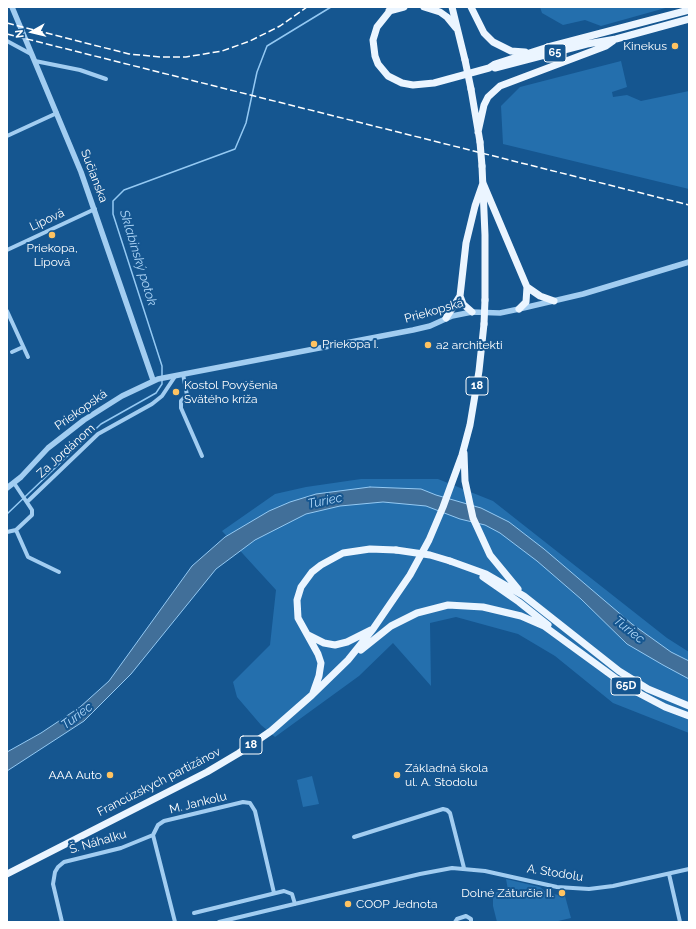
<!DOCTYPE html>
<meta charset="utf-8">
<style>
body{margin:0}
#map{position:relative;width:696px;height:929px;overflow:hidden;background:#155690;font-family:Raleway,sans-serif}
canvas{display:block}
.frame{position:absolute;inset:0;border:8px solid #fff;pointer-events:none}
.north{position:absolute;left:12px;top:12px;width:40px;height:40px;-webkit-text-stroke:3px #155690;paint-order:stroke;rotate:262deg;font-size:11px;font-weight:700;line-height:16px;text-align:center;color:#fff}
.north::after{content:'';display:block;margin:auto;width:14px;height:18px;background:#fff;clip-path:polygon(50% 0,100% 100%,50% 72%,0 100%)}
</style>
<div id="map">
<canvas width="696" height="929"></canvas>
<div class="frame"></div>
<div class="north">N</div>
</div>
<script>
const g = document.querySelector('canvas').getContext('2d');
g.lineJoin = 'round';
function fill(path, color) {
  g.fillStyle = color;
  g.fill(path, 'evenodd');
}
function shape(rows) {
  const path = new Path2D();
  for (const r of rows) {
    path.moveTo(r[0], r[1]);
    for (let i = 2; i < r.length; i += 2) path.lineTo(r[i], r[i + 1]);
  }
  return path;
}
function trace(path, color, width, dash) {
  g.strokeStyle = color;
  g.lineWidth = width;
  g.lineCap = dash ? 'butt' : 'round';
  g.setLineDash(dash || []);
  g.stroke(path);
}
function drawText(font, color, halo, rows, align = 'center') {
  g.font = font + ' Raleway,sans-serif';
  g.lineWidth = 4;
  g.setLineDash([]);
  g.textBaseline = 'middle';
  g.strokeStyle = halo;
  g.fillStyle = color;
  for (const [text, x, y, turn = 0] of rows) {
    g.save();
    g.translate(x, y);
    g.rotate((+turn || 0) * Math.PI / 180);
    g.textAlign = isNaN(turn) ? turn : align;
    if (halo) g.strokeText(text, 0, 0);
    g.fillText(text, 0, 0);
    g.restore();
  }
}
fill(shape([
 [540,7,669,7,601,26,585,20,563,25,542,13],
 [621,61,627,87,612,92,613,97,627,95,641,101,689,91,689,189,503,144,501,106,520,87],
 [361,479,438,479,493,501,667,638,689,652,689,733,613,703,555,656,518,634,456,617,430,623,431,686,393,643,359,676,275,737,261,725,237,697,233,682,270,645,276,590,222,531,275,494,306,487],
 [312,776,319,804,303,807,297,780],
 [506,879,540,887,547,893,565,896,571,918,554,922,497,922,493,906,493,893,508,890]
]), '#246fad');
const water = shape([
 [370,487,421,489,436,495,481,508,509,522,544,549,632,624,671,652,689,661,689,679,663,665,627,644,581,599,537,561,500,533,485,525,460,519,426,506,383,502,340,506,306,514,255,540,216,569,131,674,84,721,7,771,7,752,41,733,80,707,109,681,192,566,225,537,269,511,290,502,316,494,370,487]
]);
fill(water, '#416f99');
trace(water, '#94c9f3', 1);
trace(shape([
 [162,376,162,366,113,214,113,201,124,190,235,149,246,123,257,72,267,46,331,7],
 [7,514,101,424,156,393,162,384,162,380]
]), '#94c9f3', 1.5);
trace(shape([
 [7,41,31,54],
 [35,61,80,70,106,79],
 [7,136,57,113],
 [7,250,95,209],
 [7,311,28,357],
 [12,352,23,347],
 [183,374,187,395,181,401,181,408,202,456],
 [14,483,32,510,32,515,16,530],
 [27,502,98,434,152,404,162,396,176,375],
 [16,530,28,557,59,572],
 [7,532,16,530],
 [354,837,443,809,447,810,450,813,464,868],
 [669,874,680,922],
 [194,913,284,891,292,894,295,904],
 [62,922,53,884,55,872,58,867,64,862,121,848,153,835],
 [175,922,153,835,158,825,164,821,243,802,250,803,255,811,274,893],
 [219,922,420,874,452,868,485,871,557,887,589,889,613,886,689,869],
 [455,922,457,919,466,916,471,919,471,922]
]), '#a2cdf1', 4);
trace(shape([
 [12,7,81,172,153,380],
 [7,488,21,477,48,448,84,420,122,396,158,379,413,330,430,326,452,316,472,312,500,313,519,309,583,294,689,262]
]), '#a2cdf1', 5.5);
trace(shape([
 [393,7,377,27,373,40,375,56,378,64,388,76,402,83,413,85,434,83,489,68,495,64,548,47,689,10],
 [424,7,440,12,447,17,456,28],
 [452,7,465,60],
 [471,7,484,33,493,42,511,51,525,52],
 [389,11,404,7],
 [495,68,587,44,616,39,689,19],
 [471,89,480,142],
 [478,132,484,105,488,97,500,86,606,46,613,41],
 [482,166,485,235,485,300],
 [483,183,527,287,526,302,519,309],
 [527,287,540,296,554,301],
 [460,296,463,304,472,312],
 [446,318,460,296,466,243,475,206,483,183],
 [464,453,465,481,473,518,490,555,518,589],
 [450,561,486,574,524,596,619,671,648,689,689,706],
 [483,577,519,602,548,625],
 [308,635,324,643,335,645,347,642,371,630],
 [361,650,391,626,417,613,448,605,483,607,521,616,544,626,629,688,665,707,689,716],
 [313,693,319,676,321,663,318,654,298,618,297,600,301,587,312,572,321,565,343,553,370,549,396,550],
 [7,874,207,772,239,753,271,731,312,695,348,660,373,629,410,575,429,540,443,507,462,455,470,425,479,371,484,324]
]), '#ebf5ff', 7);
trace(shape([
 [7,23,129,54,161,57,186,57,222,51,250,41,280,26,307,7],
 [7,34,689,205]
]), '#fff', 1.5, [7, 3]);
trace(shape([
 [465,60,471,89],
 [480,142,482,166],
 [484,324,485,300],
 [396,550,430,555,450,561]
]), '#ebf5ff', 7);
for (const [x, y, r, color] of [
 [675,46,4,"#ffc361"],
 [52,235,4,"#ffc361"],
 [314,344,4,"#ffc361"],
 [428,345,4,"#ffc361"],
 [176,392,4,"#ffc361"],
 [110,775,4,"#ffc361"],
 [397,775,4,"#ffc361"],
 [562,893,4,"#ffc361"],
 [348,904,4,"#ffc361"]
]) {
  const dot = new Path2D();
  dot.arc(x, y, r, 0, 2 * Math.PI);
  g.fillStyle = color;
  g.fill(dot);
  trace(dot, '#155690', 1.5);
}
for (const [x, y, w] of [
 [555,53,22],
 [477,386,22],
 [626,686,30],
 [251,745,22]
]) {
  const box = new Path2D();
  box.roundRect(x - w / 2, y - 9, w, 18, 3);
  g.fillStyle = '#155690';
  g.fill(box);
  trace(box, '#fff', 1);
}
drawText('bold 11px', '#fff', null, [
 ["65",555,53],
 ["18",477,386],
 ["65D",626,686],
 ["18",251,745]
]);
drawText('12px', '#fff', '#155690', [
 ["Kinekus",667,46,"right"],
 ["Priekopa,",52,248,"center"],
 ["Lipová",52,262,"center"],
 ["Priekopa I.",322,344],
 ["a2 architekti",436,345],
 ["Kostol Povýšenia",184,385],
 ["Svätého kríža",184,399],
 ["Základná škola",405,768],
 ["ul. A. Stodolu",405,782],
 ["AAA Auto",102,775,"right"],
 ["Dolné Záturčie II.",554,893,"right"],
 ["COOP Jednota",356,904]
], 'left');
drawText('12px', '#fff', '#155690', [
 ["Sučianska",94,176,69],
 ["Lipová",47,220,-25],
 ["Priekopská",434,311,-16],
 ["Priekopská",81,410,-35],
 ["Za Jordánom",66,451,-42],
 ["Francúzskych partizánov",159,782,-27],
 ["M. Jankolu",198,803,-14],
 ["Š. Náhalku",98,842,-16],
 ["A. Stodolu",555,873,9]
]);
drawText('italic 13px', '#aed6f8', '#155690', [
 ["Sklabinský potok",138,258,73],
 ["Turiec",325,501,-11],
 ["Turiec",629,630,38],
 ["Turiec",77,716,-37]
]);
</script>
